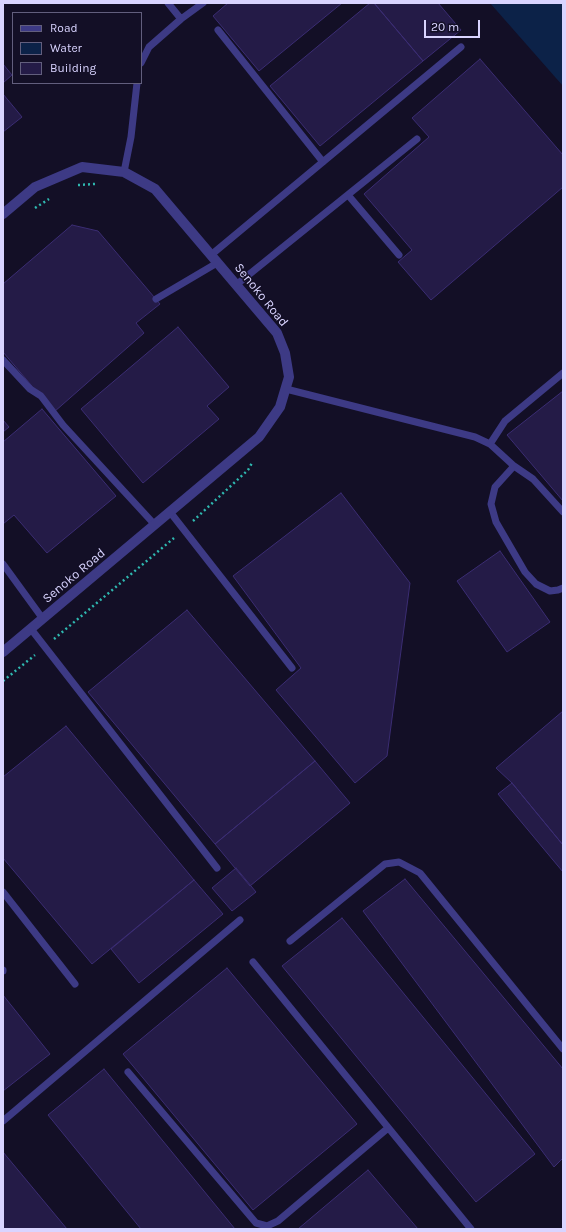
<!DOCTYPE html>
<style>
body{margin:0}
#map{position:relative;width:566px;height:1232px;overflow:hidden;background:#130f26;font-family:Karla,sans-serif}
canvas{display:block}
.frame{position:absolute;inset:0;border:4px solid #d9d4ff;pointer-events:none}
.legend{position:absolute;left:12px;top:12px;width:130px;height:72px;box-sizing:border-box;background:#130f26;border:1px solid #625e7d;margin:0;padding:5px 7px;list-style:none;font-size:12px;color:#d9d4ff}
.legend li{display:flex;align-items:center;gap:8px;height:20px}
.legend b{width:20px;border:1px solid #625e7d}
.scale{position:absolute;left:424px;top:20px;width:56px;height:18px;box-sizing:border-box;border:2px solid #d9d4ff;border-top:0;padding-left:5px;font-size:12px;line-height:14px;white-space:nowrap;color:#d9d4ff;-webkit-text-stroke:3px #130f26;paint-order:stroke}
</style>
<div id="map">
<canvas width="566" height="1232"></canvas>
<div class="frame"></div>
<ul class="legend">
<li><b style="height:5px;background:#3d3a85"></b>Road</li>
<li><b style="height:11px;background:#0c2248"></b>Water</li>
<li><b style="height:11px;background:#241b47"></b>Building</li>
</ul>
<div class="scale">20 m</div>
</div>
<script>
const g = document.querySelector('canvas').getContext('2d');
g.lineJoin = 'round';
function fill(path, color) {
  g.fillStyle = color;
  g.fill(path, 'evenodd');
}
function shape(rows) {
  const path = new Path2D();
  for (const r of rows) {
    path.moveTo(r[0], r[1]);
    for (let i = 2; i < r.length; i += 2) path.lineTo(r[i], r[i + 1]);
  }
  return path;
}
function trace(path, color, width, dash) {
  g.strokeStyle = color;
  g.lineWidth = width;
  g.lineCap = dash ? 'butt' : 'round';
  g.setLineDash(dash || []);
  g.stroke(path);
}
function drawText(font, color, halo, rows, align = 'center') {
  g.font = font + ' Karla,sans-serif';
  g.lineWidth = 3;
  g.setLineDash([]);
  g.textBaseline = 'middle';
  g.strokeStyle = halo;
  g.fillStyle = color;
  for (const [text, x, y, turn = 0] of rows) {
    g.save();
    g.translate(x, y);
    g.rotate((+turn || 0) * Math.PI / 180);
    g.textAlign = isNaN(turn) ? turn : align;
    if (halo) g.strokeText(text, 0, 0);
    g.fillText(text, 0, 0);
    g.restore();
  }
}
fill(shape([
 [490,3,563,3,563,86]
]), '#0c2248');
const building = shape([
 [228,3,342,3,259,71,213,16,228,3],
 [370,3,374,3,423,61,320,146,270,86,370,3],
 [374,3,438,3,461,30,423,61,374,3],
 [480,59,563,155,563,187,431,300,398,262,412,250,364,194,429,137,412,118,480,59],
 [3,64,12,75,3,83,3,64],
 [3,94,22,117,3,132,3,94],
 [72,225,98,231,160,304,136,323,144,333,54,412,3,352,3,284,72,225],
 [178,327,229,387,207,406,219,419,143,483,81,409,178,327],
 [563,391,563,501,507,435,563,391],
 [42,409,116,496,47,553,14,515,3,524,3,442,42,409],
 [3,420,9,427,3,432,3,420],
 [341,493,410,583,387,756,355,783,276,690,301,668,233,576,341,493],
 [500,551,550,622,507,652,457,581,500,551],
 [187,610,315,761,215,844,88,692,187,610],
 [563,711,563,845,512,783,496,768,563,711],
 [66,726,194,880,92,964,3,858,3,777,66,726],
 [315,761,350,803,250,886,215,844,315,761],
 [512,783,563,845,563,872,498,794,512,783],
 [236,868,256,892,232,911,212,888,236,868],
 [405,879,563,1069,563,1158,554,1167,363,911,405,879],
 [194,880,223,914,139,983,111,949,194,880],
 [342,918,535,1154,476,1202,282,966,342,918],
 [227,968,357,1124,253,1210,123,1054,227,968],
 [3,995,50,1054,3,1091,3,995],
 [104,1069,235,1229,141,1229,48,1115,104,1069],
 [3,1152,67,1229,3,1229,3,1152],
 [368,1170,418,1229,298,1229,368,1170]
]);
fill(building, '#241b47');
trace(building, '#3b2d73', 1);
trace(shape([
 [78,185,95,184],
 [35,208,49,199],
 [193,521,248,470,252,463],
 [54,639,174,538],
 [3,681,35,655]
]), '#2fb8b0', 2.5, [2, 3]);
trace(shape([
 [168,3,181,19],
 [218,30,323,162],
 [141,63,149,47,181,19,203,3],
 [124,172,131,137,137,83],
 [348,195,399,255],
 [211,255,461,47],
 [236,285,417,139],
 [156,299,217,263],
 [3,360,30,389,41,396,63,425,155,525],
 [286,389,475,437,490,444,514,466,533,479,563,512],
 [490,444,505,421,563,373],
 [514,466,495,487,491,504,496,522,525,572,536,584,550,591,558,590,563,588],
 [170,512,292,668],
 [3,564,43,619],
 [31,629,217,868],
 [3,892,75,984],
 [290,941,385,864,399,862,420,873,563,1049],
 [253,962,471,1229],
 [3,970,3,971],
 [128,1072,256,1223,267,1226,278,1221,388,1128],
 [3,1121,240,920]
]), '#3d3a85', 7);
trace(shape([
 [3,214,35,187,82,167,124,172,155,189,277,333,285,353,289,377,280,407,259,437,3,652]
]), '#3d3a85', 10);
drawText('13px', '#d9d4ff', '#130f26', [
 ["Senoko Road",261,295,51],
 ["Senoko Road",74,576,-40]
]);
</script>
